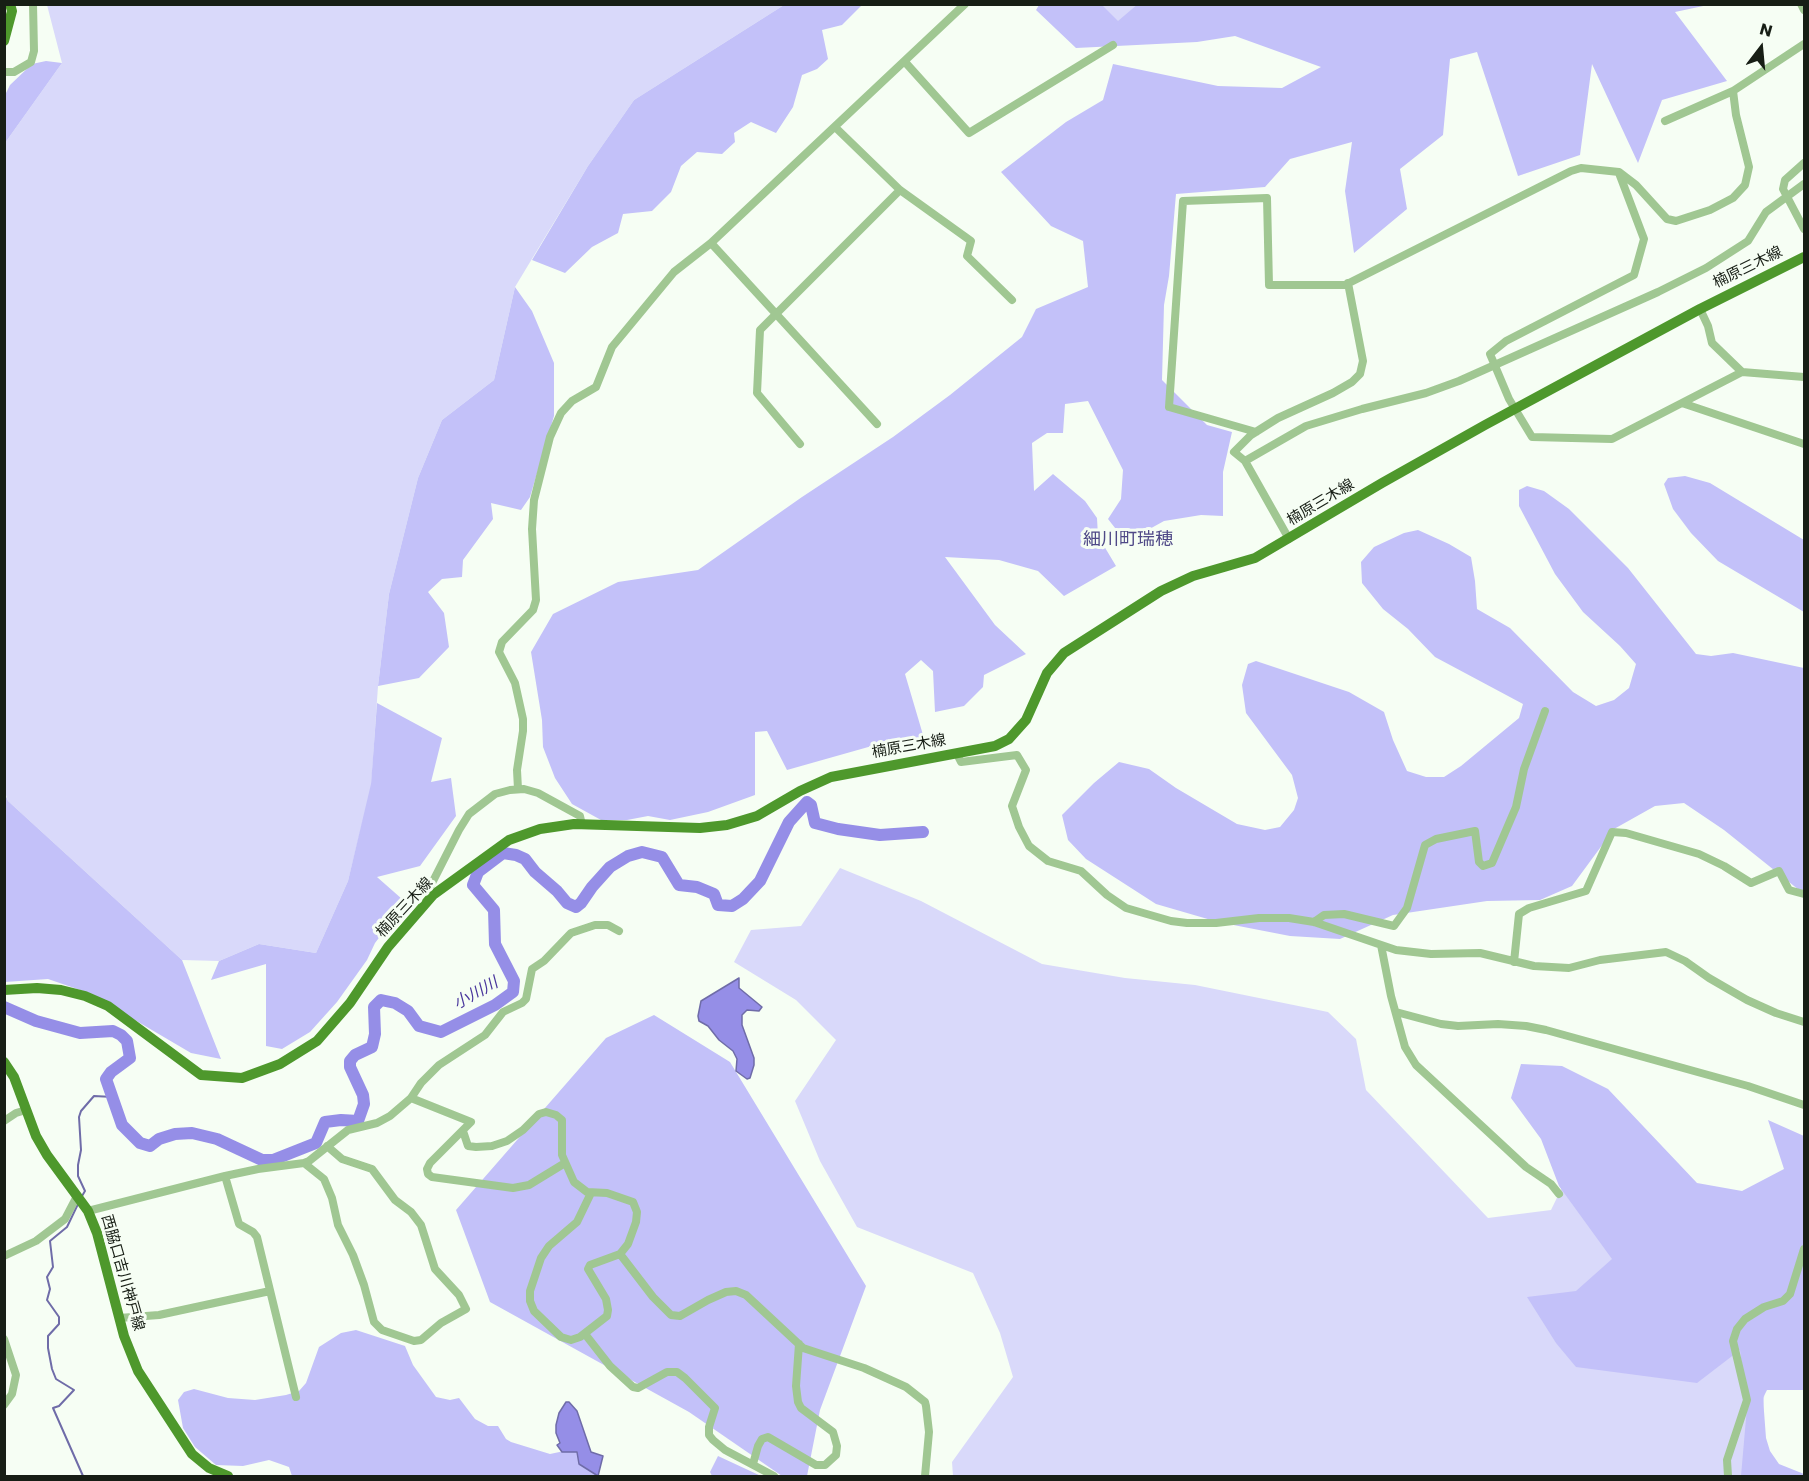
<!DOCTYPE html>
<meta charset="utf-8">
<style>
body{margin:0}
#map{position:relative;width:1809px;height:1481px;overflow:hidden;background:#f6fef4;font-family:Poppins,sans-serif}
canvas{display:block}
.frame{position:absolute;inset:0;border:6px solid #171e15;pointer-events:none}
.north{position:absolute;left:1731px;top:18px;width:60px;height:60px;-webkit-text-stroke:4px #f6fef4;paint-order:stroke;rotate:16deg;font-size:16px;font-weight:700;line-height:24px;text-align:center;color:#171e15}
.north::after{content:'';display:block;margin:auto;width:21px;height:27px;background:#171e15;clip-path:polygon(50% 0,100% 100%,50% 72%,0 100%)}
</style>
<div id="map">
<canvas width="1809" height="1481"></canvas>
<div class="frame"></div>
<div class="north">N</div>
</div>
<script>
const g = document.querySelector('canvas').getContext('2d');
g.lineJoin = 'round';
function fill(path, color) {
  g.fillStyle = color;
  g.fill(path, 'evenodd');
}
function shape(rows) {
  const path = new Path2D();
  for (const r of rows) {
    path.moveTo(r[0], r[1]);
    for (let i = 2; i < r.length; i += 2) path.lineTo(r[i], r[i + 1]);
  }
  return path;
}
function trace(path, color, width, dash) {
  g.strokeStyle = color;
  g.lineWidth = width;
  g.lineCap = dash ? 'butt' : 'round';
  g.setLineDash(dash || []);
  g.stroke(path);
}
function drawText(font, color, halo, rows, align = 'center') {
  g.font = font + ' Poppins,"Noto Sans JP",sans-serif';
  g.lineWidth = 6;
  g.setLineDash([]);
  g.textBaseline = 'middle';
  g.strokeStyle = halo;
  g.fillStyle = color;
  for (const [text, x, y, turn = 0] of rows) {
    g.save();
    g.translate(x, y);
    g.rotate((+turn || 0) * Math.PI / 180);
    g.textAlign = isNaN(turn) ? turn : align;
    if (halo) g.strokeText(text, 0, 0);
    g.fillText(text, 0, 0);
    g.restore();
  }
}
fill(shape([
 [47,5,784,5,634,100,588,166,515,287,494,380,442,420,418,478,389,594,378,686,371,788,348,881,316,953,259,944,219,961,182,960,8,801,5,792,5,143,62,63],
 [1074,5,1150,5,1118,30],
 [840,868,921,901,1042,964,1125,978,1195,985,1328,1012,1356,1039,1366,1090,1488,1218,1551,1210,1572,1167,1767,1352,1759,1476,953,1476,952,1462,1013,1377,1000,1333,973,1273,857,1227,820,1161,795,1101,836,1040,796,1000,734,962,751,930,801,926]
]), '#d9d9fa');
fill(shape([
 [1138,4,1708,5,1675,12,1727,81,1662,100,1638,163,1592,64,1580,155,1518,176,1477,52,1450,59,1443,135,1400,169,1407,209,1354,253,1345,191,1352,142,1290,159,1265,187,1176,194,1169,276,1164,305,1162,380,1207,425,1232,432,1223,472,1223,516,1201,515,1164,521,1126,542,1108,519,1121,499,1123,470,1088,401,1065,404,1063,433,1047,433,1032,443,1034,491,1053,474,1085,501,1097,518,1098,536,1116,566,1064,596,1038,571,999,560,945,557,995,625,1026,654,984,675,983,687,964,706,935,712,933,671,921,660,905,674,926,745,904,749,886,742,787,770,767,731,755,732,755,795,708,812,670,820,648,816,627,820,601,820,572,804,555,778,543,747,542,720,531,652,553,614,618,582,698,570,802,497,893,437,950,395,1022,337,1036,309,1088,287,1083,241,1051,226,1001,172,1066,122,1103,100,1113,64,1218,86,1282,88,1321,67,1235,36,1197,42,1076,48,1036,10,1039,5,1102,5,1118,21],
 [784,5,862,5,842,25,822,30,828,59,817,69,802,75,793,107,776,133,751,122,734,133,735,142,722,154,697,152,681,166,671,192,652,211,623,214,618,233,592,247,565,273,532,260,588,166,634,100],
 [46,61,62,63,5,143,5,95,10,85,32,64],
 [515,287,532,311,554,363,554,416,530,497,521,510,491,503,493,519,463,560,462,577,442,579,428,592,444,613,449,647,419,678,378,686,389,594,418,478,442,420,494,380],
 [1685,476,1710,483,1804,540,1804,612,1718,561,1691,533,1673,509,1664,484,1668,478],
 [1527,486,1544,491,1569,509,1628,568,1696,654,1711,656,1733,653,1804,668,1804,894,1724,830,1684,803,1655,806,1614,829,1572,886,1540,900,1487,901,1393,915,1340,939,1290,936,1218,922,1156,904,1086,859,1068,840,1062,815,1094,783,1119,762,1149,769,1176,788,1237,824,1265,830,1280,827,1294,810,1298,798,1292,775,1246,713,1242,685,1248,664,1256,661,1349,692,1384,712,1393,740,1407,771,1426,777,1444,777,1461,766,1519,718,1523,704,1435,657,1408,629,1383,609,1362,583,1361,562,1374,547,1404,533,1418,530,1449,544,1471,557,1475,581,1477,609,1510,628,1573,692,1596,706,1614,700,1629,688,1636,664,1620,646,1583,612,1555,574,1519,506,1519,490],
 [377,703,442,738,431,782,451,778,456,816,420,866,377,877,402,899,395,917,375,943,367,960,337,1002,310,1032,282,1049,266,1046,266,964,211,980,219,961,259,944,316,953,348,881,371,784],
 [4,792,8,801,182,960,221,1059,191,1053,89,993,48,979,5,982],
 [654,1015,730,1062,866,1286,820,1410,807,1476,782,1476,689,1412,490,1302,456,1210,606,1038],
 [1521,1064,1562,1066,1608,1089,1697,1183,1742,1191,1784,1169,1768,1120,1804,1136,1804,1390,1767,1390,1763,1398,1766,1438,1770,1451,1779,1464,1804,1474,1804,1476,1741,1476,1747,1407,1740,1350,1697,1383,1576,1367,1556,1343,1527,1297,1576,1291,1612,1259,1559,1186,1541,1139,1511,1098],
 [356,1330,405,1346,413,1365,436,1397,450,1400,459,1398,475,1419,488,1426,498,1426,506,1439,511,1442,550,1454,569,1450,577,1452,579,1464,598,1476,292,1476,289,1467,269,1460,243,1466,216,1465,195,1447,183,1428,178,1400,184,1392,194,1389,228,1398,255,1400,286,1395,299,1391,306,1383,319,1347,341,1333],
 [718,1456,761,1476,712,1476,710,1472]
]), '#c3c1f9');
const water = shape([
 [739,978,739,988,762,1007,759,1011,747,1010,742,1015,742,1025,754,1058,754,1065,750,1078,747,1079,736,1071,737,1059,733,1051,719,1040,708,1026,699,1021,698,1016,701,1001,739,978],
 [566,1402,569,1402,577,1411,591,1452,603,1456,598,1476,579,1464,577,1452,562,1452,557,1445,560,1443,556,1433,556,1425,559,1413,566,1402]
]);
fill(water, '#958ee7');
trace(water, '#6f6ca8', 1.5);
trace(shape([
 [82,1196,85,1191,78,1176,78,1165,81,1150,79,1117,81,1111,94,1096,113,1097],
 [78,1204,67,1227,50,1241,53,1267,47,1277,50,1289,47,1300,59,1317,59,1324,48,1336,48,1348,52,1369,56,1379,74,1390,59,1406,53,1408,83,1476]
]), '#6f6ca8', 2);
trace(shape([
 [4,1007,36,1021,80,1033,113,1031,121,1035,127,1041,130,1058,111,1072,106,1079,122,1125,140,1143,150,1146,159,1139,175,1134,192,1133,217,1139,262,1160,273,1160,316,1143,325,1122,341,1120,358,1121,364,1104,363,1095,350,1067,350,1061,355,1055,372,1047,375,1034,374,1007,381,1000,395,1003,408,1011,419,1026,441,1032,495,1005,513,992,514,981,495,944,494,910,473,885,478,872,503,853,516,855,525,859,535,872,557,891,567,903,576,907,581,903,592,887,610,867,628,856,642,852,662,857,679,885,697,887,714,894,718,905,732,906,743,899,760,881,789,822,807,802,811,805,815,823,838,829,880,835,923,832]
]), '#958ee7', 12);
trace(shape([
 [1801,4,1804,10],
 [905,62,969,133,1113,45],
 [4,72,14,72,31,62,34,51,33,4],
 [1665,121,1733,91,1804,44],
 [835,127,900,190,971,241,967,256,1012,300],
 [1804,163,1785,180,1783,189,1804,229],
 [1619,173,1644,239,1634,275,1506,341,1490,354,1509,399,1532,437,1612,439,1742,372,1804,377],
 [711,243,877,424],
 [1700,309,1708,326,1712,343,1742,372],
 [1682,403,1804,444],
 [1256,432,1169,407,1183,201,1267,198,1269,285,1345,285,1571,171,1581,168,1619,172,1636,185,1667,219,1676,221,1710,210,1733,198,1745,185,1749,167,1736,115,1733,91],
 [800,444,757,393,760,330,900,190],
 [1245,461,1306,426,1362,409,1426,393,1459,381,1658,292,1706,268,1748,241,1766,212,1804,184],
 [1289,539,1245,461,1234,452,1251,435,1278,418,1333,393,1352,382,1360,374,1363,361,1348,283],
 [957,754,961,762,1017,755,1026,770,1012,806,1019,827,1029,846,1048,861,1081,871,1107,895,1126,908,1171,921,1187,923,1216,923,1259,918,1289,918,1314,922,1396,950,1431,954,1480,953,1534,966,1569,968,1600,960,1666,952,1685,961,1709,978,1747,1000,1776,1013,1804,1022],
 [518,789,517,770,523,731,523,719,515,683,499,652,502,642,533,610,536,600,532,529,534,500,550,437,561,413,572,401,596,387,612,347,674,272,711,243,965,4],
 [433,895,429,889,459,830,469,814,495,794,510,790,524,789,538,793,580,816,582,825],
 [1314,922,1324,915,1344,914,1394,926,1407,908,1425,845,1436,839,1475,831,1479,862,1483,866,1492,863,1516,807,1524,769,1545,711],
 [1381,945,1391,996,1405,1047,1416,1065,1526,1167,1551,1184,1559,1194],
 [1514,962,1519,914,1529,908,1586,891,1612,832,1626,833,1699,854,1724,866,1751,883,1779,871,1789,890,1804,894],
 [1396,1012,1441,1024,1458,1026,1498,1024,1526,1026,1546,1030,1748,1086,1804,1105],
 [411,1098,471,1122,430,1163,427,1169,428,1174,432,1177,513,1188,529,1185,565,1163],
 [4,1121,16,1113,26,1110],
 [463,1131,468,1146,476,1147,492,1146,507,1141,523,1130,539,1114,546,1112,556,1115,562,1120,562,1155,574,1182,587,1192,607,1193,633,1202,637,1212,636,1222,628,1244,620,1254,590,1265,588,1269,606,1299,608,1310,607,1316,580,1337,571,1340,561,1337,534,1311,530,1301,530,1291,541,1258,549,1246,577,1222,591,1193],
 [304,1163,324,1179,332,1198,338,1225,353,1255,364,1285,374,1322,382,1330,414,1341,421,1340,441,1323,466,1309,459,1295,435,1269,421,1225,411,1212,395,1200,372,1169,342,1159,327,1146],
 [225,1176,239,1224,253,1232,257,1237,296,1397],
 [88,1211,225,1176,258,1169,304,1163,309,1161,348,1130,377,1123,390,1116,411,1098,421,1083,439,1065,485,1035,503,1012,522,1003,526,999,532,969,544,961,571,933,595,925,608,925,619,931],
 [620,1254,653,1297,671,1315,680,1316,708,1300,726,1292,736,1291,746,1295,803,1348,864,1368,906,1387,925,1402,926,1406,929,1432,925,1476],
 [4,1256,36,1241,65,1219,77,1196],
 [119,1318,159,1315,270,1291],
 [585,1334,610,1366,633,1387,638,1388,667,1372,677,1372,685,1378,715,1408,709,1427,709,1435,713,1440,725,1450,774,1476],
 [4,1339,16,1375,12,1394,4,1405],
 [753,1464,758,1446,762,1439,768,1437,816,1465,825,1465,836,1455,837,1446,833,1432,801,1408,798,1402,796,1386,799,1344],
 [1728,1476,1727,1460,1747,1400,1733,1341,1737,1329,1745,1319,1764,1307,1783,1301,1790,1294,1804,1249]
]), '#a0c792', 8);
trace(shape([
 [4,41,12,11,10,4],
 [4,990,37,988,61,990,85,996,108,1006,201,1075,242,1078,280,1064,317,1041,350,1003,388,947,433,895,509,840,540,829,574,824,700,828,727,825,757,816,800,791,831,777,995,746,1009,739,1026,720,1047,673,1064,653,1161,591,1193,576,1255,558,1382,483,1485,425,1700,309,1804,257],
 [4,1062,14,1077,36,1136,47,1155,88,1211,97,1233,124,1336,138,1371,192,1454,209,1468,228,1476]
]), '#4e982c', 10);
drawText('15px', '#171e15', '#f6fef4', [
 ["楠原三木線",1748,268,-26],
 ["楠原三木線",1321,503,-31],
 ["楠原三木線",909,747,-10],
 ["楠原三木線",405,908,-47],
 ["西脇口吉川神戸線",122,1273,74]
]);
drawText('italic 16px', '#49369c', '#f6fef4', [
 ["小川川",476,994,-29]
]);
drawText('18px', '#4f4987', '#f6fef4', [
 ["細川町瑞穂",1128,540]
]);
</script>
